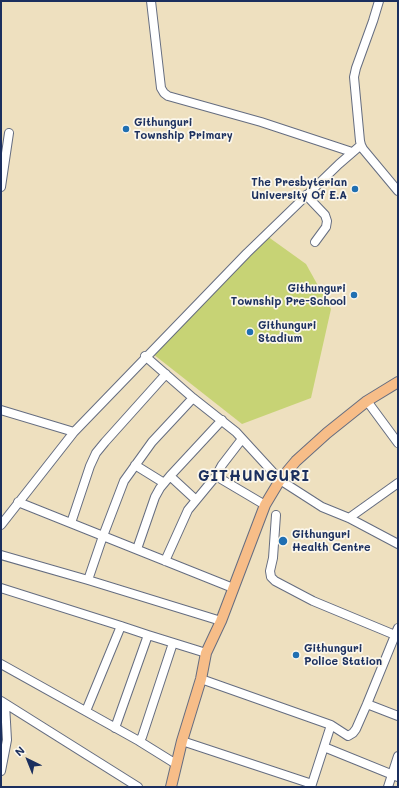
<!DOCTYPE html>
<style>
body{margin:0}
#map{position:relative;width:399px;height:788px;overflow:hidden;background:#eee0bf;font-family:Mali,sans-serif}
canvas{display:block}
.frame{position:absolute;inset:0;border:2px solid #1b2f5e;pointer-events:none}
.north{position:absolute;left:8px;top:740px;width:40px;height:40px;-webkit-text-stroke:3px #fbf7ec;paint-order:stroke;rotate:317deg;font-size:11px;font-weight:700;line-height:16px;text-align:center;color:#1b2f5e}
.north::after{content:'';display:block;margin:auto;width:14px;height:18px;background:#1b2f5e;clip-path:polygon(50% 0,100% 100%,50% 72%,0 100%)}
</style>
<div id="map">
<canvas width="399" height="788"></canvas>
<div class="frame"></div>
<div class="north">N</div>
</div>
<script>
const g = document.querySelector('canvas').getContext('2d');
g.lineJoin = 'round';
function fill(path, color) {
  g.fillStyle = color;
  g.fill(path, 'evenodd');
}
function shape(rows) {
  const path = new Path2D();
  for (const r of rows) {
    path.moveTo(r[0], r[1]);
    for (let i = 2; i < r.length; i += 2) path.lineTo(r[i], r[i + 1]);
  }
  return path;
}
function trace(path, color, width, dash) {
  g.strokeStyle = color;
  g.lineWidth = width;
  g.lineCap = dash ? 'butt' : 'round';
  g.setLineDash(dash || []);
  g.stroke(path);
}
function drawText(font, color, halo, rows, align = 'center') {
  g.font = font + ' Mali,sans-serif';
  g.lineWidth = 3.5;
  g.setLineDash([]);
  g.textBaseline = 'middle';
  g.strokeStyle = halo;
  g.fillStyle = color;
  for (const [text, x, y, turn = 0] of rows) {
    g.save();
    g.translate(x, y);
    g.rotate((+turn || 0) * Math.PI / 180);
    g.textAlign = isNaN(turn) ? turn : align;
    if (halo) g.strokeText(text, 0, 0);
    g.fillText(text, 0, 0);
    g.restore();
  }
}
fill(shape([
 [267,236,306,264,331,309,311,398,242,424,153,354]
]), '#c7d375');
const minor = shape([
 [151,1,161,88,164,93,168,96,261,122,352,152],
 [379,1,373,21,356,68,354,77,360,141,361,145,363,149,398,191],
 [1,187,9,133],
 [306,195,325,215,327,221,326,227,315,242],
 [145,356,193,398,236,432,280,480,322,507,349,518,398,544],
 [367,401,398,443],
 [1,410,74,432],
 [135,465,164,483],
 [170,476,196,500],
 [216,476,265,505],
 [18,502,233,588],
 [276,515,273,558,270,571,271,577,275,581,313,601,395,635],
 [349,518,398,483],
 [71,523,90,466,96,453,105,442,166,374],
 [1,525,74,432,247,253,339,164,361,145],
 [137,549,155,497,160,488,170,476,222,420],
 [1,555,88,580,221,621],
 [165,561,188,510,216,476,222,465,242,439],
 [88,580,103,536,124,481,152,442,193,398],
 [1,588,121,626,148,635,206,653],
 [1,664,139,741,176,764],
 [201,679,331,725,311,787],
 [1,701,138,787],
 [367,704,398,716],
 [86,711,121,626],
 [331,725,348,736,353,733,356,729,367,704,398,628],
 [115,728,148,635],
 [139,741,142,737,173,643],
 [182,741,312,784],
 [324,747,398,777],
 [1,771,7,740,5,704],
 [388,787,398,756]
]);
const major = shape([
 [171,787,182,741,201,679,206,653,221,621,265,505,280,480,296,461,327,433,367,401,398,382]
]);
trace(minor, '#656d80', 10);
trace(major, '#656d80', 12);
trace(minor, '#fff', 8);
trace(major, '#f7bd88', 10);
for (const [x, y, r, color] of [
 [126,129,4,"#1f6fb2"],
 [355,189,4,"#1f6fb2"],
 [354,295,4,"#1f6fb2"],
 [250,332,4,"#1f6fb2"],
 [283,541,5,"#1f6fb2"],
 [296,655,4,"#1f6fb2"]
]) {
  const dot = new Path2D();
  dot.arc(x, y, r, 0, 2 * Math.PI);
  g.fillStyle = color;
  g.fill(dot);
  trace(dot, '#fbf7ec', 1.5);
}
drawText('bold 11px', '#1b2f5e', '#fbf7ec', [
 ["Githunguri",134,123],
 ["Township Primary",134,136],
 ["The Presbyterian",347,183,"right"],
 ["University Of E.A",347,196,"right"],
 ["Githunguri",346,289,"right"],
 ["Township Pre-School",346,302,"right"],
 ["Githunguri",258,326],
 ["Stadium",258,339],
 ["Githunguri",292,535],
 ["Health Centre",292,548],
 ["Githunguri",304,649],
 ["Police Station",304,662]
], 'left');
g.letterSpacing = '1px';
drawText('bold 15px', '#1b2f5e', '#fbf7ec', [
 ["GITHUNGURI",254,476]
]);
g.letterSpacing = '0px';
</script>
